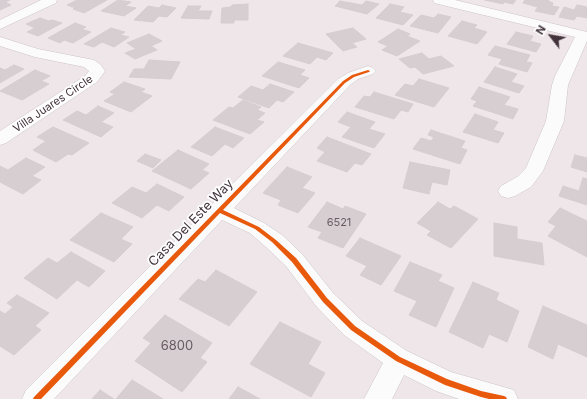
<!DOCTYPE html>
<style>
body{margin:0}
#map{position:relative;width:587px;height:399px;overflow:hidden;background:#eee6e9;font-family:Inter,sans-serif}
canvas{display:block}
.north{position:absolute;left:531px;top:16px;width:40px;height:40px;-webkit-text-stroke:3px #fff;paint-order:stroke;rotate:301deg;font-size:11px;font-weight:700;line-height:16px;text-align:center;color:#42333b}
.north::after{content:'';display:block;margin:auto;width:14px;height:18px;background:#42333b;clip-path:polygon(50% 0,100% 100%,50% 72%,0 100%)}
</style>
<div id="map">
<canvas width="587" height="399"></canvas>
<div class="north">N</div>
</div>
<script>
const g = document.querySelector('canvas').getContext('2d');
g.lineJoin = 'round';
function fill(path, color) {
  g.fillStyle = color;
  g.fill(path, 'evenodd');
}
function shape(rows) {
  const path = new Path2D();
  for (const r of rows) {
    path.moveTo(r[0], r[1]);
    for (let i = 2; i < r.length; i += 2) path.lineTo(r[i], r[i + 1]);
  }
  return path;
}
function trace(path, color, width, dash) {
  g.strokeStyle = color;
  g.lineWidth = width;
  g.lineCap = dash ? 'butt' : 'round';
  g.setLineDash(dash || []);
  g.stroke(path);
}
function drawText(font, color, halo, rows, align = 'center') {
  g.font = font + ' Inter,sans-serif';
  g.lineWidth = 3.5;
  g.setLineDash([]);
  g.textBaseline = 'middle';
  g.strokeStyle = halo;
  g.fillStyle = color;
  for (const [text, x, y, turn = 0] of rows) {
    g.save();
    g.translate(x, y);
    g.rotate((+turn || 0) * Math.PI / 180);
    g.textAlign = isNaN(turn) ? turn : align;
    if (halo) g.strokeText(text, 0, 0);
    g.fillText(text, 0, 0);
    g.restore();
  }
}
const building = shape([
 [0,0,10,0,5,2,11,5,0,10,0,0],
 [77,0,107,0,84,13,73,9,76,8,67,5,77,0],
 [118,0,131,2,125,6,136,8,124,16,101,11,118,0],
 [485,0,516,0,513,4,504,2,503,4,485,0],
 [525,0,549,0,548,1,553,3,552,6,559,7,554,15,535,11,538,7,523,3,525,0],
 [340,1,362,5,366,1,379,4,367,14,335,6,340,1],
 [248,4,248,20,234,20,234,23,221,23,222,8,231,7,232,5,248,4],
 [390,4,404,7,400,12,413,15,403,25,376,18,390,4],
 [162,5,176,8,167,17,159,16,153,22,134,20,148,6,159,8,162,5],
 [577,5,587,7,587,18,577,16,574,20,559,17,564,7,574,10,577,5],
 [188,6,201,6,198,11,212,11,209,19,181,18,188,6],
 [438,14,451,17,438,33,410,26,421,15,434,18,438,14],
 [40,18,49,21,52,20,62,23,38,36,27,32,35,28,26,24,40,18],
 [462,21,477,25,474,28,487,32,477,44,448,36,462,21],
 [75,23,86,27,81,29,91,32,73,43,64,40,60,43,48,38,75,23],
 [111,28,125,32,120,35,129,37,114,47,102,42,94,47,84,44,111,28],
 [353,28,366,39,352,43,357,47,343,51,326,34,353,28],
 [398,29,410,34,407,36,420,41,397,56,382,50,388,46,378,42,398,29],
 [516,32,533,36,530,41,541,44,536,52,507,44,516,32],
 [149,34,162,41,151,46,157,50,135,59,125,53,136,49,127,43,149,34],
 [298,43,333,53,326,60,317,57,310,64,283,56,298,43],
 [495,46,530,55,526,62,532,63,527,72,499,64,502,59,488,55,495,46],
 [422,53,429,59,441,56,454,66,423,74,415,67,410,68,399,59,422,53],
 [149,60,180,62,171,79,129,77,134,69,144,69,149,60],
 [278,62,305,70,300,75,309,78,299,88,262,76,278,62],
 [14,65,24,69,0,83,0,68,5,70,14,65],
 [495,67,517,74,511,82,524,86,519,93,484,82,495,67],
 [35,70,50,76,41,81,49,84,22,100,0,91,35,70],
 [419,79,449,88,434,107,395,95,405,84,413,86,419,79],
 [124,82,145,89,141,92,152,96,131,112,104,101,115,94,110,92,124,82],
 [270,84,294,92,283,102,277,100,269,108,238,97,251,86,263,90,270,84],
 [479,87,510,97,504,105,518,109,513,119,473,106,477,101,471,99,479,87],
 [374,92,413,104,408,112,401,110,394,119,355,107,364,96,370,97,374,92],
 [243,100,261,107,257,110,265,113,257,120,264,122,250,134,213,120,229,107,233,108,243,100],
 [98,106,114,113,101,122,113,127,101,137,63,120,77,111,86,115,98,106],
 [347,112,375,122,369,129,385,134,374,148,342,137,351,127,338,122,347,112],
 [475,114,498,122,493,130,504,133,498,143,463,132,475,114],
 [53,127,89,143,72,155,68,154,56,162,33,150,46,141,37,137,53,127],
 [215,127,244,138,233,148,225,144,212,156,191,147,215,127],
 [431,130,465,141,461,148,467,150,460,164,413,149,421,138,431,141,434,137,428,135,431,130],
 [327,137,371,154,362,165,355,163,347,172,317,161,325,152,317,148,327,137],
 [178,150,209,164,202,170,209,173,191,189,152,171,178,150],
 [145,154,161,160,153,168,137,161,145,154],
 [575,155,587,158,587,172,571,167,575,155],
 [26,158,45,167,32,176,41,180,23,194,0,182,0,166,8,170,26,158],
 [410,162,450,170,447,185,432,182,429,194,403,188,410,162],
 [287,167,312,177,302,188,315,193,298,213,278,205,281,200,263,193,287,167],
 [583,178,587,179,587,205,559,196,563,186,579,191,583,178],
 [157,184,184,197,169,211,157,205,142,218,112,203,132,187,146,193,157,184],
 [327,202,343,209,345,206,366,214,343,248,318,238,322,232,308,227,327,202],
 [438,202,450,209,454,206,478,219,451,248,427,235,431,231,417,223,438,202],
 [560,208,587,221,587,257,548,236,556,226,548,222,560,208],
 [101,213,133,227,121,239,132,244,114,262,70,240,101,213],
 [494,223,517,227,517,239,542,243,544,265,494,256,494,223],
 [360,238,401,256,381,285,360,275,367,266,346,256,360,238],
 [71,252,105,271,89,287,77,280,57,299,24,278,48,258,57,263,71,252],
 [410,262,442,275,438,281,454,288,436,327,409,315,417,301,394,291,410,262],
 [216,270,257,292,229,326,179,299,198,279,205,282,216,270],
 [473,282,499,293,496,300,519,311,507,342,489,334,483,348,449,332,473,282],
 [17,295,49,313,35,326,41,330,14,355,0,346,0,311,5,314,13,307,7,303,17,295],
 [543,306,587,325,587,357,558,344,553,359,528,347,543,306],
 [165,315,212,343,200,358,207,362,182,392,135,361,151,343,143,338,165,315],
 [280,322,321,342,308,364,325,373,311,397,250,364,280,322],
 [132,380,163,399,116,399,132,380],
 [238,387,260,399,229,399,238,387],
 [100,390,114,399,92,399,100,390]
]);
fill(building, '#d7ced2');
trace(building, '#d6ccd1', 1);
const minor = shape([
 [41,0,57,0,56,3,0,29,0,20,41,0],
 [433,0,455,0,587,32,587,41,568,85,564,121,543,171,531,187,515,196,508,198,501,196,498,191,501,186,517,177,526,168,546,121,552,85,555,76,575,37,434,3,433,0],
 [0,37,38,49,94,60,101,65,105,71,97,82,6,143,0,145,0,131,85,76,89,71,84,67,35,57,0,46,0,37],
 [368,66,373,68,376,71,373,74,358,79,350,85,234,208,264,223,282,235,302,254,333,293,362,321,407,351,451,372,514,390,518,399,459,399,436,391,404,375,392,399,364,399,383,363,344,335,317,307,286,266,266,247,250,233,222,220,54,399,22,399,26,390,338,79,348,73,368,66]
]);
trace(minor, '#ccc3c7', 1);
fill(minor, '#fcfbfc');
fill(shape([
 [368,70,370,71,369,72,354,77,345,83,223,210,259,227,276,240,296,258,327,298,355,326,400,357,447,379,481,391,504,396,506,397,507,399,489,399,481,397,445,385,396,361,351,330,323,302,292,262,272,242,255,229,220,213,41,399,33,399,34,397,343,81,352,75,368,70]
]), '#e8590c');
drawText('11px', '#42333b', '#fff', [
 ["Villa Juares Circle",53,104,-34]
]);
drawText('11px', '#685a62', null, [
 ["6521",339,223]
]);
drawText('13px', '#42333b', '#fff', [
 ["Casa Del Este Way",191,223,-46]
]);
drawText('13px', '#685a62', null, [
 ["6800",177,346]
]);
</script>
